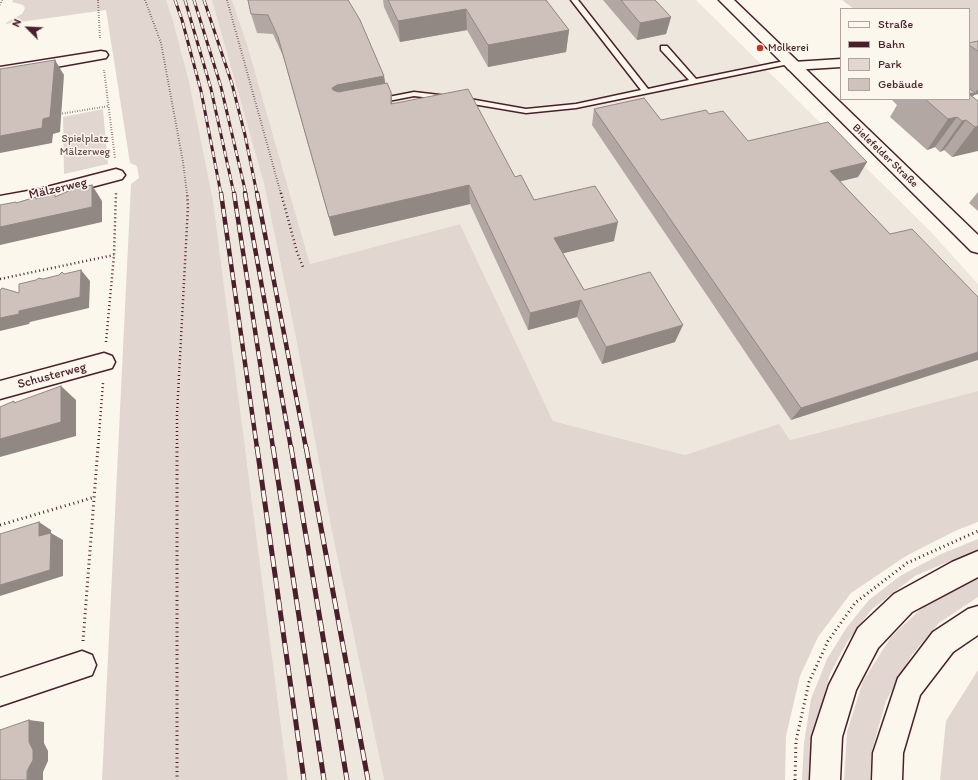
<!DOCTYPE html>
<meta charset="utf-8">
<style>
body{margin:0}
#map{position:relative;width:978px;height:780px;overflow:hidden;background:#fbf7ec;font-family:Itim,sans-serif}
canvas{display:block}
.legend{position:absolute;left:840px;top:8px;width:130px;height:92px;box-sizing:border-box;background:#fbf7ec;border:1px solid #b4a19f;margin:0;padding:5px 7px;list-style:none;font-size:12px;color:#4a1f2b}
.legend li{display:flex;align-items:center;gap:8px;height:20px}
.legend b{width:20px;border:1px solid #b4a19f}
.north{position:absolute;left:8px;top:8px;width:40px;height:40px;-webkit-text-stroke:3px #fbf7ec;paint-order:stroke;rotate:294deg;font-size:11px;font-weight:700;line-height:16px;text-align:center;color:#4a1f2b}
.north::after{content:'';display:block;margin:auto;width:14px;height:18px;background:#4a1f2b;clip-path:polygon(50% 0,100% 100%,50% 72%,0 100%)}
</style>
<div id="map">
<canvas width="978" height="780"></canvas>
<ul class="legend">
<li><b style="height:5px;background:#fbf7ec"></b>Straße</li>
<li><b style="height:5px;background:#4a1f2b"></b>Bahn</li>
<li><b style="height:11px;background:#e2d7d0"></b>Park</li>
<li><b style="height:11px;background:#cfc2bc"></b>Gebäude</li>
</ul>
<div class="north">N</div>
</div>
<script>
const g = document.querySelector('canvas').getContext('2d');
g.lineJoin = 'round';
function fill(path, color) {
  g.fillStyle = color;
  g.fill(path, 'evenodd');
}
function shape(rows) {
  const path = new Path2D();
  for (const r of rows) {
    path.moveTo(r[0], r[1]);
    for (let i = 2; i < r.length; i += 2) path.lineTo(r[i], r[i + 1]);
  }
  return path;
}
function trace(path, color, width, dash) {
  g.strokeStyle = color;
  g.lineWidth = width;
  g.lineCap = dash ? 'butt' : 'round';
  g.setLineDash(dash || []);
  g.stroke(path);
}
function drawText(font, color, halo, rows, align = 'center') {
  g.font = font + ' Itim,sans-serif';
  g.lineWidth = 3;
  g.setLineDash([]);
  g.textBaseline = 'middle';
  g.strokeStyle = halo;
  g.fillStyle = color;
  for (const [text, x, y, turn = 0] of rows) {
    g.save();
    g.translate(x, y);
    g.rotate((+turn || 0) * Math.PI / 180);
    g.textAlign = isNaN(turn) ? turn : align;
    if (halo) g.strokeText(text, 0, 0);
    g.fillText(text, 0, 0);
    g.restore();
  }
}
fill(shape([
 [166,0,212,0,215,9,264,184,294,328,331,527,384,780,288,780,213,200,189,81,172,17],
 [232,0,696,0,931,232,978,284,978,391,790,440,779,425,685,455,553,421,460,224,310,264,247,44]
]), '#eee7de');
fill(shape([
 [13,0,166,0,172,17,189,81,213,200,288,780,102,780,131,184,139,178,137,166,130,163,106,10,6,24,7,22,22,14,25,8,23,5,12,2],
 [212,0,232,0,247,44,310,264,460,224,553,421,685,455,779,424,790,440,978,391,978,522,957,530,906,556,851,593,818,637,800,676,786,736,785,780,384,780,331,527,294,328,264,184],
 [842,0,978,0,978,51,969,50,969,9,854,9],
 [103,109,108,164,64,174,63,117],
 [978,539,978,549,915,576,871,610,847,642,830,674,816,726,810,780,802,780,804,743,811,699,827,659,847,627,869,600,900,576,941,554],
 [978,579,978,597,939,623,911,656,886,701,872,750,870,780,844,780,847,732,863,681,891,637,925,605],
 [978,670,978,780,940,780,946,721]
]), '#e2d7d0');
const service = shape([
 [571,0,578,0,648,89,689,80,661,50,661,46,667,46,696,79,789,60,793,62,789,64,576,108,526,113,461,102,460,100,464,98,526,109,576,104,641,90,571,0],
 [414,92,448,96,452,98,448,100,414,96,378,103,374,101,378,99,414,92]
]);
const minor = shape([
 [101,51,106,52,108,55,106,58,0,77,0,67,101,51],
 [841,59,841,67,793,70,788,69,786,66,788,63,793,62,841,59],
 [116,169,122,171,125,175,122,179,39,201,0,208,0,196,39,189,116,169],
 [104,353,112,356,115,362,112,368,0,399,0,381,104,353],
 [82,651,92,655,96,665,92,675,0,706,0,678,82,651]
]);
const tertiary = shape([
 [719,0,734,0,978,235,978,253,971,251,719,0]
]);
const trunk = shape([
 [978,551,978,577,912,612,878,648,856,690,842,737,840,780,810,780,812,737,829,685,858,628,894,594,952,562,978,551],
 [978,606,978,635,953,652,920,695,903,753,902,780,872,780,873,753,898,678,933,632,968,609,978,606]
]);
trace(service, '#4a1f2b', 3);
trace(minor, '#4a1f2b', 3);
trace(tertiary, '#4a1f2b', 3);
trace(trunk, '#4a1f2b', 3);
trace(shape([
 [98,0,100,39],
 [145,0,161,43,183,162,187,194],
 [227,0,281,194],
 [0,5,2,0],
 [104,70,115,158],
 [60,114,109,106]
]), '#4a1f2b', 2, [0.5, 2]);
trace(shape([
 [281,193,297,252,303,267],
 [0,279,114,255],
 [106,342,114,255,116,193],
 [98,448,103,383],
 [177,448,177,414,188,206,187,193]
]), '#4a1f2b', 2.5, [1, 3]);
trace(shape([
 [177,447,177,780],
 [0,525,95,497],
 [83,641,98,447],
 [795,780,796,741,809,682,828,641,855,603,907,563,978,531]
]), '#4a1f2b', 3, [1, 3.5]);
fill(service, '#fbf7ec');
fill(minor, '#fbf7ec');
fill(tertiary, '#fbf7ec');
fill(trunk, '#fbf7ec');
const railFar2 = shape([
 [175,0,182,20,201,91,221,194],
 [185,0,211,89,234,194],
 [194,0,221,87,246,194],
 [204,0,232,84,245,135,257,194]
]);
const railFar1 = shape([
 [221,193,257,448],
 [234,193,273,448],
 [245,193,291,448],
 [257,193,306,448]
]);
const rail = shape([
 [257,447,304,780],
 [273,447,324,780],
 [291,447,347,780],
 [306,447,368,780]
]);
trace(railFar2, '#4a1f2b', 3);
trace(railFar1, '#4a1f2b', 4.5);
trace(rail, '#4a1f2b', 5);
trace(railFar2, '#fbf7ec', 2, [6]);
trace(railFar1, '#fbf7ec', 3, [8]);
trace(rail, '#fbf7ec', 3.5, [11]);
fill(shape([
 [248,0,384,76,385,83,391,92,392,104,515,177,534,200,614,241,563,253,584,290,675,342,602,364,577,317,528,330,470,204,334,236,283,56,273,34,257,33,251,14],
 [383,0,546,0,569,30,566,52,488,67,467,30,400,42,384,7],
 [603,0,655,0,671,17,666,34,637,40],
 [978,41,978,94,974,95,972,97,978,101,978,150,952,157,944,150,940,152,935,147,927,150,890,117,897,105,892,100,892,99,969,99,969,43],
 [594,109,661,120,709,114,748,141,867,162,858,177,840,181,890,234,978,297,791,420,592,125],
 [978,192,978,211,969,203]
]), '#b2a7a2');
fill(shape([
 [466,9,467,30,400,42,398,21],
 [671,17,666,34,637,40,640,23],
 [569,30,566,52,488,67,488,45],
 [55,60,64,75,60,132,53,134,52,143,0,153,0,136,43,119],
 [384,76,387,96,342,105,332,88,337,85],
 [978,89,978,94,974,95,958,118,957,117,935,147,927,150,948,119,969,94,975,93],
 [391,92,393,112,391,104],
 [966,120,944,150,940,152,962,121],
 [978,126,978,151,952,157,975,127],
 [867,162,858,177,822,186,830,171],
 [92,185,102,201,102,222,0,245,0,227],
 [469,185,470,204,334,236,329,217],
 [618,222,614,241,552,256,554,238],
 [81,270,90,281,89,308,30,322,29,324,0,331,0,318,19,311],
 [581,300,577,317,528,330,530,313],
 [683,325,675,342,602,364,606,347],
 [978,352,978,360,791,420,801,408],
 [61,386,76,400,76,436,0,457,0,439],
 [39,522,51,530,51,533,63,540,63,576,0,596,0,585,39,536],
 [29,720,44,722,44,743,48,751,48,761,43,772,43,780,27,780]
]), '#918884');
const building = shape([
 [248,0,348,0,360,20,384,76,337,85,332,88,333,90,338,92,387,83,391,92,391,104,468,89,515,177,521,175,534,200,595,186,618,222,554,238,584,290,650,272,683,325,606,347,581,300,530,313,469,185,329,217,278,37,268,15,251,14,248,0],
 [388,0,546,0,569,30,488,45,466,9,398,21,388,0],
 [621,0,655,0,671,17,640,23,621,0],
 [978,41,978,51,969,45,969,43,978,41],
 [55,60,50,117,43,119,42,128,0,136,0,69,55,60],
 [969,88,975,93,969,94,969,88],
 [969,94,978,101,978,126,975,127,966,120,962,121,957,117,948,119,925,99,969,99,969,94],
 [644,98,661,120,706,110,709,114,723,111,748,141,828,122,867,162,830,171,890,234,912,229,978,297,978,352,801,408,594,109,644,98],
 [92,185,92,207,0,227,0,205,16,202,16,203,36,197,36,199,55,193,55,197,73,189,92,185],
 [81,270,80,297,19,311,19,314,0,318,0,290,2,288,19,293,19,284,36,280,39,278,43,279,59,275,62,272,64,274,81,270],
 [61,386,61,422,0,439,0,407,14,401,14,403,61,386],
 [39,522,39,536,51,533,50,570,0,585,0,534,39,522],
 [29,720,29,742,33,750,33,760,27,771,27,780,0,780,0,730,29,720]
]);
fill(building, '#cfc2bc');
trace(building, '#918884', 1);
for (const [x, y, r, color] of [
 [760,48,4,"#c8321e"]
]) {
  const dot = new Path2D();
  dot.arc(x, y, r, 0, 2 * Math.PI);
  g.fillStyle = color;
  g.fill(dot);
  trace(dot, '#fbf7ec', 1.5);
}
drawText('11px', '#4a1f2b', '#fbf7ec', [
 ["Molkerei",768,48]
], 'left');
drawText('11px', '#704d54', '#fbf7ec', [
 ["Spielplatz",85,139],
 ["Mälzerweg",85,152]
]);
drawText('11px', '#4a1f2b', '#fbf7ec', [
 ["Bielefelder Straße",885,156,44]
]);
drawText('13px', '#4a1f2b', '#fbf7ec', [
 ["Mälzerweg",58,189,-13],
 ["Schusterweg",52,376,-15]
]);
</script>
